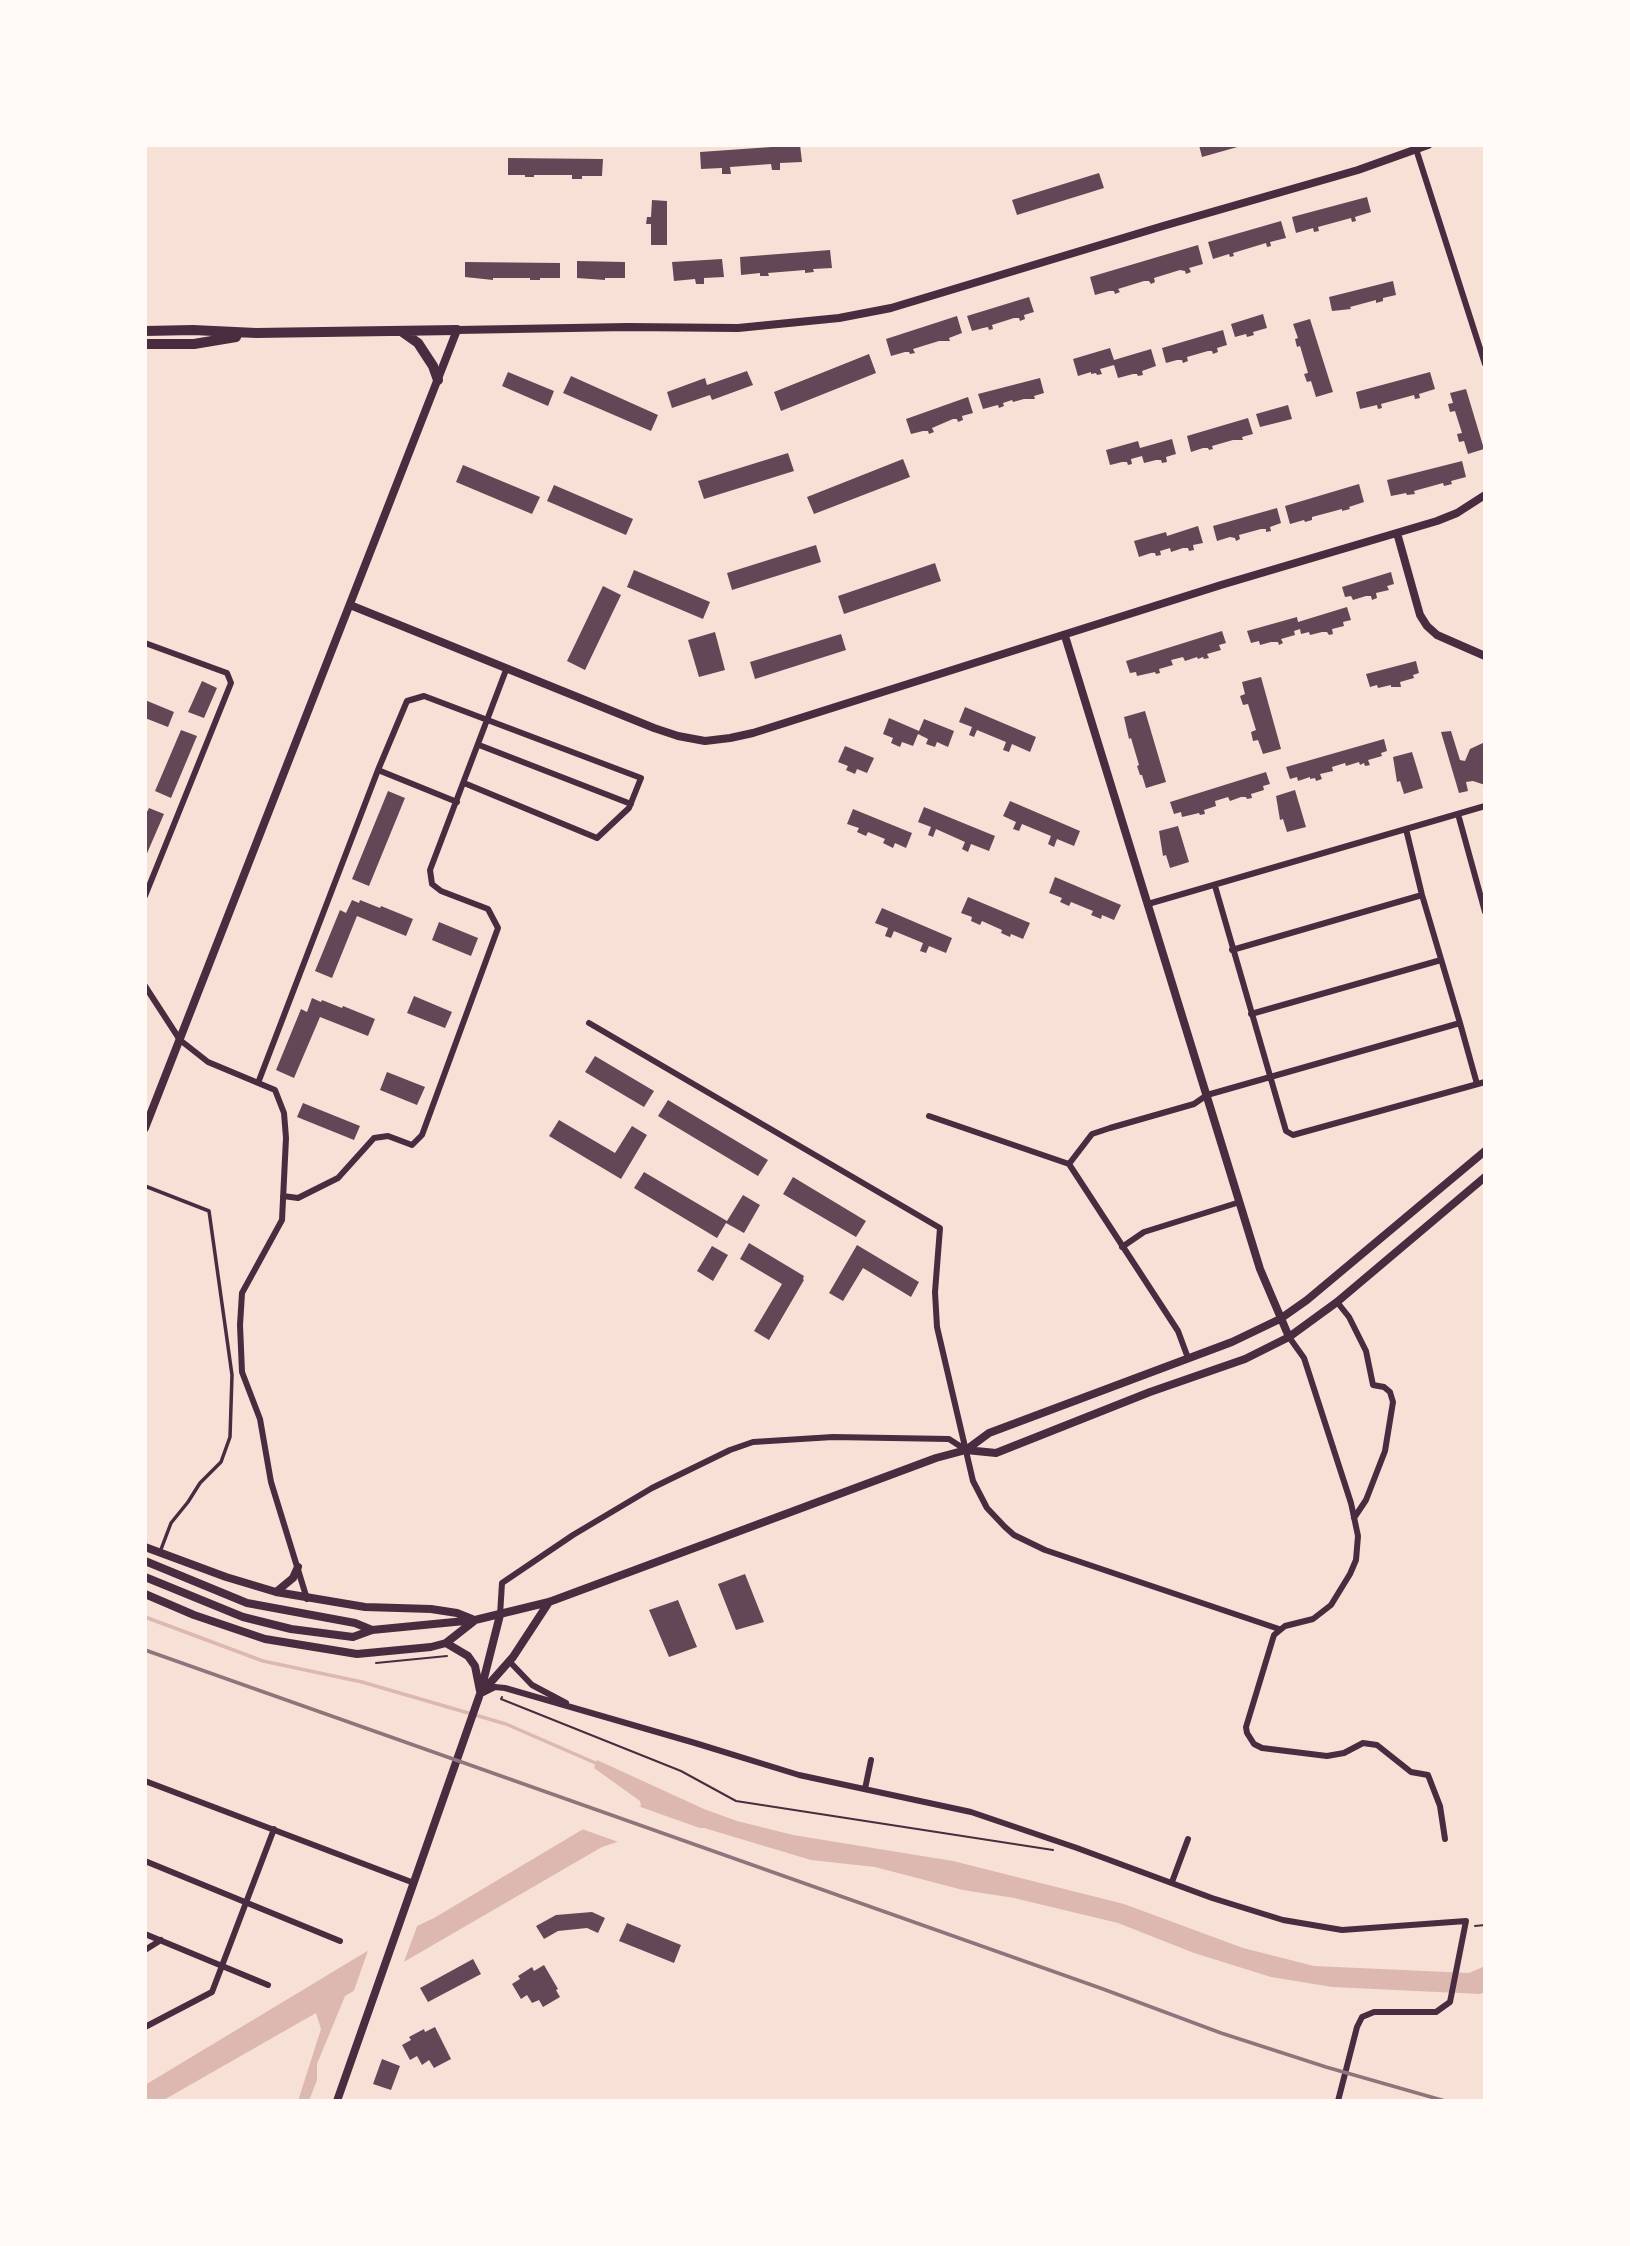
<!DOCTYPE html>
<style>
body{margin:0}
#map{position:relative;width:1630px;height:2246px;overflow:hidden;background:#f7e1d7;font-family:"Roboto Condensed",sans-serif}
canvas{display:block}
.frame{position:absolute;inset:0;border:147px solid #fffaf5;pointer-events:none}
</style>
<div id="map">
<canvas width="1630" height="2246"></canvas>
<div class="frame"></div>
</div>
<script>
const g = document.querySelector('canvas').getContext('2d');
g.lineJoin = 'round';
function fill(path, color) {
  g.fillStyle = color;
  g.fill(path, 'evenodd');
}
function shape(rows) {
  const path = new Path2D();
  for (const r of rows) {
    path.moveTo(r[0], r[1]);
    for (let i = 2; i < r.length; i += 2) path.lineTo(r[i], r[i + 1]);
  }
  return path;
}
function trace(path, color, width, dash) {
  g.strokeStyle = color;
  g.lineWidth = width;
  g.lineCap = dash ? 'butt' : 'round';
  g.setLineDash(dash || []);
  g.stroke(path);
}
fill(shape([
 [597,1760,704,1809,737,1821,793,1835,953,1861,1124,1904,1243,1948,1314,1966,1469,1973,1485,1966,1485,1992,1480,1994,1332,1987,1271,1977,1194,1953,1118,1923,1014,1898,963,1890,875,1867,811,1860,704,1828,657,1829,602,1847,345,1996,317,2064,317,2080,309,2101,298,2101,321,2029,316,2013,162,2101,145,2101,145,2085,379,1944,434,1918,585,1828,641,1806,640,1801,594,1768]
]), '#dcb8b0');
fill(shape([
 [635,1805,742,1843,704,1831,658,1832,624,1844,579,1828],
 [419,1921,402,1967,352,1996,370,1945]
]), '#f7e1d7');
trace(shape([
 [145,1617,263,1661,362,1682,506,1724,600,1765]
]), '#dcb8b0', 3.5);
fill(shape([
 [800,145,802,162,780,163,780,170,772,170,771,164,730,167,731,174,722,174,722,168,701,169,700,152],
 [1199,145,1241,145,1241,146,1202,157],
 [508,158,603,159,602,176,582,176,582,179,572,179,572,175,534,175,534,177,525,177,525,175,508,175],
 [1099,173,1104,188,1017,215,1012,200],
 [1367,197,1371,212,1355,217,1356,221,1352,222,1351,218,1318,227,1319,231,1314,232,1313,228,1296,233,1292,217],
 [652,200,667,201,667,245,651,245,651,224,646,224,647,217,651,217],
 [1281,221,1286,238,1270,242,1271,246,1267,247,1266,243,1233,253,1234,256,1230,257,1229,254,1213,259,1208,242],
 [1198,245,1203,264,1189,268,1191,272,1186,274,1185,271,1180,270,1154,278,1155,282,1151,284,1149,281,1144,281,1118,289,1120,292,1115,294,1114,291,1109,291,1095,295,1090,277],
 [830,250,832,268,813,269,814,272,805,273,805,270,768,273,769,276,760,276,760,273,741,275,740,257],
 [722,259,724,277,704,278,704,284,696,284,695,279,674,281,672,262],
 [577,261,625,262,625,278,605,278,605,280,577,278],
 [465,262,560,263,560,278,540,278,540,280,530,280,530,278,493,278,493,280,465,277],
 [1393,281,1396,295,1383,298,1383,301,1376,303,1376,300,1350,307,1351,309,1332,311,1329,297],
 [1029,297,1034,312,1024,315,1025,319,1020,321,1019,318,1014,318,992,325,993,329,989,330,988,327,983,328,972,331,967,316],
 [1263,314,1267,328,1253,332,1254,335,1247,337,1246,334,1235,337,1231,324],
 [957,316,962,333,949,338,950,341,939,341,913,349,915,353,910,354,909,352,905,352,891,356,886,339],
 [1310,319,1333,392,1316,397,1311,381,1307,382,1304,374,1308,373,1300,346,1297,347,1295,339,1298,338,1293,324],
 [1223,330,1227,345,1217,348,1218,352,1213,354,1212,351,1208,351,1187,357,1188,361,1183,363,1182,360,1177,360,1166,363,1162,348],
 [1110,348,1114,360,1151,349,1156,366,1142,371,1143,375,1138,376,1137,374,1133,374,1118,378,1114,365,1100,369,1102,374,1097,375,1096,373,1091,374,1091,372,1078,376,1073,359],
 [869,354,876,373,781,411,774,392],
 [747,371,753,385,712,400,710,395,672,408,667,392,705,378,707,385],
 [508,372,554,391,548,406,502,386],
 [1430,372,1435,389,1419,394,1420,398,1415,399,1414,395,1381,404,1382,408,1378,409,1377,405,1360,409,1356,392],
 [571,376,658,415,651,431,563,393],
 [1040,378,1044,393,1034,396,1035,399,1024,399,1013,402,1012,400,1003,403,1004,406,999,408,998,405,994,406,983,409,978,394],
 [1466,389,1484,449,1468,454,1464,441,1459,442,1457,434,1462,433,1455,411,1450,412,1448,404,1453,403,1450,393],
 [968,397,973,413,962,416,963,420,958,422,957,419,953,419,932,428,934,432,929,434,928,431,923,431,911,434,906,419],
 [1288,405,1292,419,1260,427,1256,414],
 [1248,418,1253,434,1242,437,1243,440,1233,440,1212,446,1213,449,1209,450,1208,448,1203,448,1191,452,1187,436],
 [1172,439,1176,454,1166,457,1167,462,1162,463,1161,460,1156,460,1144,463,1142,456,1131,459,1132,464,1128,465,1127,462,1122,462,1110,465,1106,450,1138,441,1140,448],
 [788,453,794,471,704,499,698,481],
 [903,459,910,477,814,514,807,497],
 [1462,461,1466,477,1451,481,1452,484,1444,486,1443,483,1414,491,1415,494,1407,495,1406,493,1391,496,1387,480],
 [463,465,540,497,532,514,456,482],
 [1359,484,1364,502,1349,507,1350,509,1342,511,1342,509,1312,517,1312,520,1305,522,1304,520,1290,524,1285,506],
 [554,485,633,519,626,535,547,501],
 [1277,508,1281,523,1270,527,1271,531,1266,532,1266,529,1261,529,1239,535,1240,539,1236,541,1235,538,1230,537,1217,541,1213,526],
 [1198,526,1203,543,1193,545,1194,550,1189,551,1188,548,1183,548,1171,552,1170,548,1160,551,1161,555,1156,556,1155,553,1151,553,1139,557,1134,541,1166,532,1167,536],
 [816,545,821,562,732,590,727,573],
 [935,563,941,581,844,614,838,596],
 [634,570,710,602,703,619,627,587],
 [1391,572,1394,584,1387,586,1389,590,1376,593,1377,598,1372,600,1371,596,1366,596,1353,600,1351,596,1345,597,1342,587],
 [603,586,621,595,585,670,567,661],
 [1347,607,1351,620,1343,622,1344,626,1332,629,1333,634,1329,635,1327,632,1322,632,1310,635,1309,632,1301,634,1300,629,1294,631,1295,635,1281,639,1283,643,1279,645,1278,642,1271,642,1260,645,1259,641,1251,643,1247,631,1297,617,1298,622],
 [1222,631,1226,643,1219,645,1221,650,1207,654,1209,658,1204,659,1203,657,1198,659,1197,657,1185,661,1183,657,1171,660,1173,665,1159,669,1160,673,1156,674,1155,672,1137,676,1136,672,1130,673,1126,661],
 [715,632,725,670,699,677,688,640],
 [841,634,846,650,755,679,750,662],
 [1416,661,1419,673,1413,675,1414,678,1400,682,1401,687,1391,687,1391,685,1378,688,1377,685,1370,687,1366,674],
 [1261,677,1281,749,1263,754,1258,740,1253,741,1251,732,1256,730,1248,704,1243,705,1240,696,1245,694,1242,682],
 [202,681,217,688,204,718,188,712],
 [145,700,174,712,168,727,145,718],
 [965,707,1036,737,1030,752,1012,744,1009,752,1003,750,1006,742,977,730,974,737,969,735,972,727,959,722],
 [1145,711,1166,782,1146,788,1142,775,1140,775,1137,766,1139,765,1131,738,1129,739,1124,717],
 [889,718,919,731,924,719,954,731,948,747,937,742,935,747,926,744,928,739,918,734,913,746,902,742,900,747,891,743,893,738,883,734],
 [181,730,197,736,171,798,155,791],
 [1451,731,1460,760,1465,761,1470,749,1485,742,1485,785,1473,781,1466,782,1468,791,1459,793,1441,732],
 [1384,739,1387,751,1381,753,1382,756,1368,760,1370,765,1365,766,1364,763,1360,765,1359,762,1346,766,1345,763,1332,767,1333,771,1320,774,1322,779,1316,781,1315,778,1310,779,1310,777,1298,781,1297,777,1290,779,1286,767],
 [845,746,874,758,867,773,857,769,855,774,846,770,848,766,838,762],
 [1412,752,1423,788,1404,794,1400,781,1397,782,1393,757],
 [1266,772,1270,784,1263,786,1264,790,1251,794,1252,798,1247,799,1246,797,1241,797,1230,801,1228,797,1215,801,1216,806,1204,810,1205,814,1200,815,1199,813,1182,817,1181,812,1174,814,1170,802],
 [1295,790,1306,827,1287,832,1283,819,1280,820,1276,796],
 [388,791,405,798,369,886,352,879],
 [1010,801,1080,831,1074,846,1057,839,1054,847,1048,844,1051,836,1022,824,1019,831,1013,829,1016,822,1003,816],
 [924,807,995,836,989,851,971,844,968,852,962,849,965,842,936,829,933,837,928,835,931,827,918,822],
 [149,808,164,814,145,858,145,816],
 [853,809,912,833,906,848,895,843,893,848,883,843,885,839,868,832,866,836,857,832,859,828,847,824],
 [1178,826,1189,862,1170,868,1166,855,1163,856,1159,831],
 [1055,877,1121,905,1114,920,1102,915,1101,919,1091,915,1093,911,1071,902,1069,906,1060,902,1062,898,1049,893],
 [968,897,1030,923,1023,939,1011,934,1010,937,1001,933,1002,930,982,921,980,925,971,921,972,917,961,913],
 [352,900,359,903,360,900,380,908,381,906,413,919,406,936,357,916,332,978,315,971,340,910,346,913],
 [882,908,952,938,946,953,929,946,926,953,920,951,923,943,894,931,891,938,885,936,888,928,875,923],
 [439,922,478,938,471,956,432,940],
 [414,996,452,1012,445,1028,407,1013],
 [312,998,321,1002,322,1000,342,1008,343,1006,375,1019,368,1036,320,1017,294,1078,276,1070,301,1009,307,1012],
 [595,1056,654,1091,644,1107,585,1072],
 [387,1072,425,1087,417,1105,380,1090],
 [668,1100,768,1160,758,1176,658,1116],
 [303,1103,360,1126,354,1140,297,1117],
 [559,1120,615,1153,632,1126,647,1135,621,1179,549,1136],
 [644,1172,727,1221,743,1195,760,1205,744,1233,726,1223,717,1238,634,1188],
 [793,1177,866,1221,856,1237,783,1194],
 [749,1243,804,1276,803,1279,804,1280,769,1340,754,1331,782,1284,740,1259],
 [857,1245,919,1282,911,1297,863,1268,843,1301,829,1293],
 [712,1246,728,1255,713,1281,697,1271],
 [745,1574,764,1622,736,1630,718,1584],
 [678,1600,697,1647,669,1657,649,1610],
 [592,1912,605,1918,598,1933,587,1928,558,1931,544,1939,536,1926,556,1915],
 [627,1923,681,1945,674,1963,619,1941],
 [473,1959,481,1974,428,2002,420,1988],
 [544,1965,558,1989,556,1990,560,1997,543,2007,539,2000,532,2003,527,1995,521,1999,512,1984,520,1979,518,1976,532,1967,534,1971],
 [435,2027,451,2059,434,2068,429,2060,422,2065,417,2056,410,2060,402,2045,411,2040,409,2037,424,2029,425,2032],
 [382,2059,400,2066,391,2090,373,2084]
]), '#644757');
trace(shape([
 [376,1663,447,1656],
 [502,1697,501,1699,681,1771,736,1801,1053,1850],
 [1475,1926,1485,1925]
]), '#4a2c40', 2);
trace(shape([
 [145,1186,209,1211,232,1375,230,1437,221,1462,200,1483,188,1502,171,1523,160,1552]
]), '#4a2c40', 3.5);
trace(shape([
 [1416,149,1485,364],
 [145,643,227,673,231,683,145,896],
 [479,745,631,804],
 [378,770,457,802],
 [1458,814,1485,912],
 [1215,886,1286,1131,1293,1135,1485,1082],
 [1148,904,1485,806],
 [1232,950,1422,895],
 [145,986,180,1040,208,1062,275,1090,284,1113,286,1138,282,1220,242,1293,240,1325,242,1372,260,1419,271,1482,307,1599],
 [1251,1014,1441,960],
 [589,1023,940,1228,935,1292,937,1327,973,1481,987,1508,1005,1527,1014,1535,1045,1550,1279,1629],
 [1460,1023,1477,1084],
 [258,1083,378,770,407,701,424,696,641,778,629,808,597,838,464,783],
 [929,1116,1069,1164,1178,1331,1188,1358],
 [1069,1164,1092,1134,1110,1128,1194,1104,1207,1095,1460,1023,1422,895,1406,829],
 [283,1196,298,1198,338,1178,374,1138,388,1136,412,1145,422,1135,498,928,488,909,441,891,432,884,430,870,506,670],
 [1122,1247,1144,1232,1240,1202],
 [1337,1302,1349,1317,1366,1351,1373,1385,1384,1387,1390,1392,1393,1402,1385,1451,1366,1500,1354,1518],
 [1289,1337,1304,1358,1351,1503,1358,1536,1356,1560,1350,1574,1331,1605,1313,1619,1285,1626,1274,1635,1246,1727,1247,1733,1254,1744,1262,1748,1327,1756,1344,1753,1363,1743,1377,1745,1411,1772,1428,1775,1440,1806,1445,1839],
 [500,1615,502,1583,573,1535,652,1488,730,1450,753,1442,833,1437,949,1439,966,1450],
 [509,1661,532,1685,566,1703],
 [483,1693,495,1687,505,1688,695,1743,799,1775,971,1812,1077,1848,1212,1898,1283,1920,1342,1930,1466,1921,1450,2002,1436,2012,1374,2012,1362,2017,1357,2027,1338,2101],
 [145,1781,414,1883],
 [865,1789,871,1760],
 [145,1861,340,1941],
 [1172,1882,1188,1839],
 [145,1934,268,1985],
 [145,1950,161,1940],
 [145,2027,212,1992,274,1829]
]), '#4a2c40', 6);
trace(shape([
 [1397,533,1420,615,1427,626,1437,635,1485,656],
 [350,605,654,728,678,736,705,741,730,738,753,733,1221,585,1437,521,1457,513,1485,495],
 [1065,636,1260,1269,1289,1337],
 [145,1128,457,330,627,327,738,328,839,318,891,308,1163,226,1358,170,1428,145],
 [966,1450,989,1433,1232,1342,1280,1319,1307,1300,1485,1151],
 [145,1547,226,1577,276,1592,365,1607,431,1609,457,1613,472,1619],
 [145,1561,247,1603,355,1623,372,1630],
 [145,1577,243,1617,291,1629,353,1637,372,1630,475,1620,549,1602,936,1458,966,1450,996,1453,1150,1392,1245,1359,1289,1337,1337,1302,1485,1177],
 [276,1592,293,1578,298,1567],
 [145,1594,194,1615,265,1639,357,1654,431,1647,446,1643,474,1621],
 [446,1643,468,1656,475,1666,480,1691],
 [482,1692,513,1657,549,1602],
 [337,2101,480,1694,500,1615]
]), '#4a2c40', 8);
trace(shape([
 [145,331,193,330,256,333,457,330],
 [401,331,418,343,433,366,438,380],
 [145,344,194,344,236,337]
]), '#4a2c40', 10);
trace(shape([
 [145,1650,1103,1989,1221,2033,1326,2067,1445,2101]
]), '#8f747c', 3.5);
</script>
